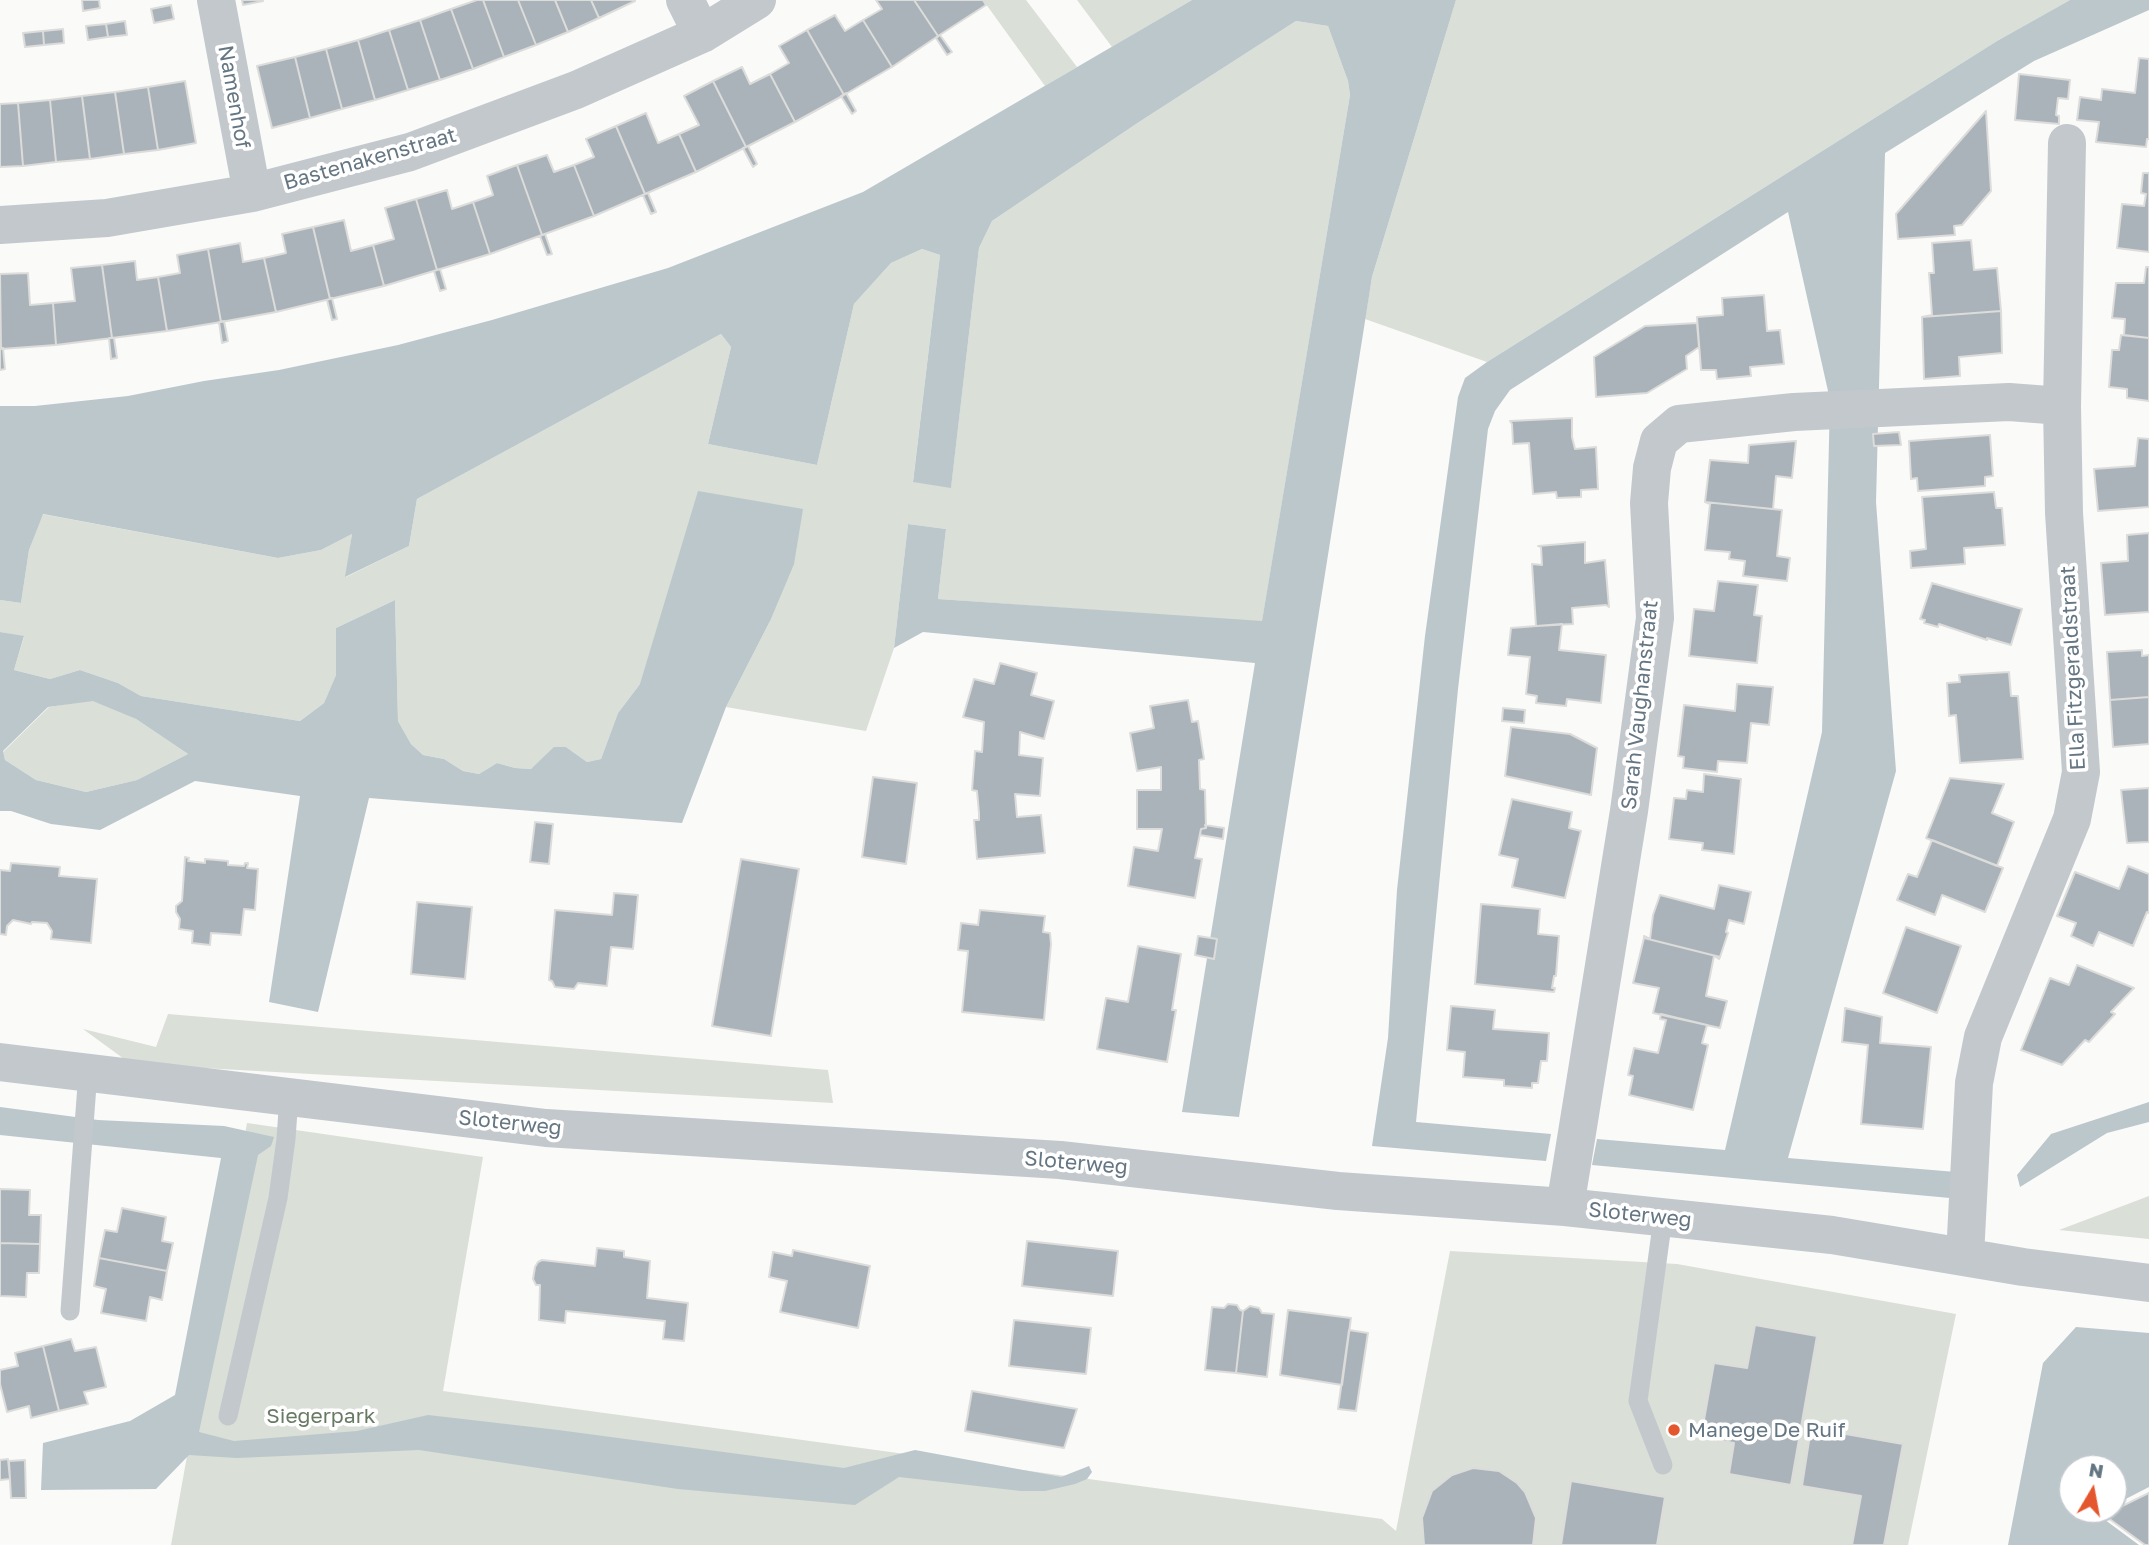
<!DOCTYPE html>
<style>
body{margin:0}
#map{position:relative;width:2149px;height:1545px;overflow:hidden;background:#fafaf8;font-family:"Golos Text",sans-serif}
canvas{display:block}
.north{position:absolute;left:2058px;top:1454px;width:70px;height:70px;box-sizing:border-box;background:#fff;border:2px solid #c1c8cd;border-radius:50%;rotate:10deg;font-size:19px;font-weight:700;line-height:28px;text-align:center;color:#657683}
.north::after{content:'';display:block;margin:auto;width:24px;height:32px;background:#e4572e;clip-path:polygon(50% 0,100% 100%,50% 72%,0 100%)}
</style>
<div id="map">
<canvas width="2149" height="1545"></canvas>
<div class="north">N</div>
</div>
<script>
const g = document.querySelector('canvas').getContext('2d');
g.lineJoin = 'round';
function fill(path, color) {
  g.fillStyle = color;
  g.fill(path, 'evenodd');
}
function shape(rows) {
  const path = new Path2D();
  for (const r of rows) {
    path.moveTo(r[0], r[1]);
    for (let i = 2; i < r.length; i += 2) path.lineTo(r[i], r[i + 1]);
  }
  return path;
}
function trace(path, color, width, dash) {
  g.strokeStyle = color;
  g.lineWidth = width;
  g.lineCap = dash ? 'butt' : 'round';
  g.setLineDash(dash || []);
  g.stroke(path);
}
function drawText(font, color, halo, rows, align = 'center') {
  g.font = font + ' "Golos Text",sans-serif';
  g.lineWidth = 7;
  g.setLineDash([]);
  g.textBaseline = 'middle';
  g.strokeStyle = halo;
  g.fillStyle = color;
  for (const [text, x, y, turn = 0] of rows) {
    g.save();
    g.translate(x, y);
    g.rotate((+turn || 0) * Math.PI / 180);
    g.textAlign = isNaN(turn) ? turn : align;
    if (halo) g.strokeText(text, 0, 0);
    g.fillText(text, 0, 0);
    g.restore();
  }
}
fill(shape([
 [983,0,1026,0,1077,67,1045,86],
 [1077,0,1192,0,1112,47],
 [1456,0,2070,0,1997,41,1487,362,1365,319,1372,277],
 [1296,21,1328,26,1348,81,1350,95,1262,622,938,599,946,529,908,524,894,648,866,731,726,707,770,621,640,684,618,713,601,759,587,762,566,747,531,769,515,768,497,763,479,774,463,771,444,759,423,755,411,744,398,721,395,600,336,628,336,675,324,703,300,721,141,696,118,683,80,670,50,679,14,670,24,637,0,632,0,600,21,603,29,550,42,514,278,558,321,550,352,534,346,577,409,546,417,499,721,334,731,347,708,444,817,465,854,304,891,263,922,249,940,255,913,481,951,487,979,248,992,221,1139,122],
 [93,700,136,719,188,754,137,780,86,792,36,780,5,760,3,752,49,707],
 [168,1014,828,1070,833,1103,131,1064,83,1029,156,1047],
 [247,1123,483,1157,443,1391,1382,1519,1396,1531,1450,1251,1677,1264,1956,1314,1908,1545,171,1545],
 [2149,1196,2149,1239,2059,1230]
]), '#dadfd7');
fill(shape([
 [1192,0,1456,0,1372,277,1239,1117,1182,1112,1255,663,923,632,894,648,908,524,946,529,938,599,1262,621,1350,95,1348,81,1328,26,1296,21,1139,122,992,221,979,248,951,488,913,482,940,255,922,249,891,263,854,304,817,465,708,444,731,347,721,334,417,499,409,546,345,577,352,534,321,550,278,558,43,514,29,550,21,603,0,600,0,406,35,406,128,396,204,381,279,370,398,345,492,320,668,268,863,192],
 [2070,0,2149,0,2149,10,2034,61,1885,153,1876,502,1896,771,1788,1158,1956,1172,1950,1198,1592,1165,1597,1139,1725,1150,1822,732,1830,400,1788,212,1510,390,1495,411,1488,429,1458,689,1416,1122,1551,1134,1546,1161,1372,1146,1388,1038,1397,890,1425,636,1458,397,1465,378,1487,362,1997,41],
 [698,491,803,509,794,564,770,621,726,707,682,823,369,798,318,1012,269,1002,300,796,195,781,100,830,51,824,11,811,0,811,0,632,24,636,14,670,50,679,80,670,118,683,141,696,300,721,324,703,336,675,336,628,395,600,398,721,411,744,423,755,444,759,463,771,479,774,497,763,515,768,531,769,554,747,566,747,587,762,601,759,618,713,640,684],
 [93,701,136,719,188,754,137,780,86,792,36,780,5,760,3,751,48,707],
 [2149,1102,2149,1122,2107,1133,2020,1187,2017,1175,2051,1134],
 [0,1107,98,1120,224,1126,274,1137,271,1146,258,1155,199,1432,234,1441,357,1431,428,1415,558,1430,844,1468,915,1450,1061,1477,1089,1466,1092,1472,1087,1479,1075,1484,1045,1491,1021,1491,899,1477,855,1505,678,1489,419,1450,237,1458,189,1455,156,1489,41,1490,43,1443,130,1421,175,1395,221,1158,0,1135],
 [2076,1327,2149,1333,2149,1487,2114,1505,2114,1468,2072,1468,2072,1510,2103,1510,2097,1514,2139,1545,2008,1545,2043,1363]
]), '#bbc7cb');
const building = shape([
 [82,0,99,0,100,8,83,11,82,0],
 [242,0,262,0,263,1,243,5,242,0],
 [477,0,483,0,504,57,473,69,451,9,477,0],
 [483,0,518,0,536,45,504,57,483,0],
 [518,0,555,0,568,32,536,45,518,0],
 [555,0,591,0,599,18,568,32,555,0],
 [591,0,634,0,635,1,599,18,591,0],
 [876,0,914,0,938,36,892,67,863,20,882,9,876,0],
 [914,0,983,0,986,5,938,36,914,0],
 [171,5,174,19,154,23,151,9,171,5],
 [451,9,473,69,440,80,420,20,451,9],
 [835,15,845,31,863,20,892,67,844,95,807,30,835,15],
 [420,20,440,80,408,90,389,30,420,20],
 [125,21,127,35,108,37,106,24,125,21],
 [106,24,108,37,88,40,86,26,106,24],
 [63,29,64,43,44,45,43,31,63,29],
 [389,30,408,90,375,100,358,40,389,30],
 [807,30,844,95,795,122,770,74,789,63,779,46,807,30],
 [43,31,44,45,25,47,23,33,43,31],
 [940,35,952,52,947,55,936,38,940,35],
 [358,40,375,100,342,109,326,49,358,40],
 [326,49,342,109,310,118,295,57,326,49],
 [295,57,310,118,272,128,257,66,295,57],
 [2139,58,2149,59,2149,139,2147,139,2146,147,2096,142,2099,122,2077,120,2080,97,2101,100,2102,89,2135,93,2139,58],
 [742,67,750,84,770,74,795,122,746,147,713,81,742,67],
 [2019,74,2070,80,2068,99,2058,98,2056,115,2059,116,2059,124,2015,120,2019,74],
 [185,81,196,143,158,150,148,87,185,81],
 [713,81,746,147,696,172,679,134,699,125,684,96,713,81],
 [148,87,158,150,124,154,115,92,148,87],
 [115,92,124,154,90,159,82,96,115,92],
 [846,93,856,111,852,114,841,96,846,93],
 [82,96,90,159,56,162,50,100,82,96],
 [50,100,56,162,23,166,18,103,50,100],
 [18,103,23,166,0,167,0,104,18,103],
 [1986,111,1991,191,1962,225,1954,226,1955,235,1898,239,1896,214,1986,111],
 [646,113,658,143,679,134,696,172,645,194,616,126,646,113],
 [616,126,645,194,594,216,574,165,594,157,586,139,616,126],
 [748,146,757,164,753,167,743,148,748,146],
 [547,155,554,172,574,165,594,216,542,235,517,165,547,155],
 [517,165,542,235,490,254,473,202,493,195,487,176,517,165],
 [2143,173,2149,173,2149,252,2117,248,2122,204,2144,206,2146,194,2141,193,2143,173],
 [447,190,452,209,473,202,490,254,437,270,416,199,447,190],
 [648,193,656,212,651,214,643,195,648,193],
 [416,199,437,270,384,286,373,245,394,239,385,208,416,199],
 [344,220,351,251,373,245,384,286,330,299,313,227,344,220],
 [313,227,330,299,276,312,264,258,286,253,282,234,313,227],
 [545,234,552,254,547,255,540,236,545,234],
 [1971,240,1974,270,1997,268,2001,311,1922,317,1932,315,1929,273,1934,273,1932,243,1971,240],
 [240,243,243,262,264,258,276,312,221,322,208,249,240,243],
 [208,249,221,322,167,331,158,277,180,273,177,255,208,249],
 [135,261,137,280,158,277,167,331,112,338,102,265,135,261],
 [102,265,112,338,56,345,53,303,75,301,71,268,102,265],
 [2146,267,2149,267,2149,338,2124,335,2125,319,2112,318,2116,283,2144,283,2146,267],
 [440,269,446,289,440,291,434,271,440,269],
 [28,273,30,305,53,303,56,345,1,349,0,274,28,273],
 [1764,295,1767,331,1780,330,1784,364,1750,367,1751,376,1717,379,1716,370,1701,370,1697,317,1723,315,1722,298,1764,295],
 [332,298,337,319,332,320,327,300,332,298],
 [2001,311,2002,353,1959,357,1960,376,1924,379,1922,317,2001,311],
 [224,321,228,341,222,343,219,322,224,321],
 [1697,323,1699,347,1686,356,1687,369,1647,393,1596,397,1594,357,1645,326,1697,323],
 [2121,335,2149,338,2149,401,2127,398,2127,389,2109,387,2112,350,2119,350,2121,335],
 [109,338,114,338,117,358,111,359,109,338],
 [3,348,5,369,0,370,0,349,3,348],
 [1572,418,1572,437,1575,449,1596,447,1598,489,1581,490,1581,497,1557,498,1556,492,1533,494,1529,443,1513,444,1512,424,1510,421,1572,418],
 [1899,432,1901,445,1874,446,1873,434,1899,432],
 [1990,435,1993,476,1985,477,1985,486,1918,491,1917,478,1911,479,1909,441,1990,435],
 [2138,438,2149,439,2149,507,2098,511,2094,469,2135,466,2138,438],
 [1796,441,1792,478,1776,476,1773,509,1782,510,1705,502,1710,460,1748,463,1749,445,1796,441],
 [1994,492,1996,508,2002,508,2005,545,1964,548,1965,564,1911,568,1910,551,1926,549,1922,497,1994,492],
 [1705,502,1782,510,1777,556,1790,558,1787,581,1743,576,1745,561,1729,559,1730,552,1705,550,1710,504,1705,502],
 [2149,533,2149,612,2105,615,2101,563,2128,561,2127,535,2149,533],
 [1585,542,1585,563,1605,560,1609,607,1606,605,1572,608,1573,624,1536,626,1532,564,1542,565,1541,547,1538,546,1585,542],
 [1718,581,1758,585,1754,615,1762,616,1757,663,1689,656,1694,609,1714,611,1718,581],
 [1932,583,2022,609,2011,645,1987,638,1987,640,1939,624,1938,627,1924,623,1925,620,1920,619,1932,583],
 [1562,624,1559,650,1606,655,1601,703,1567,699,1566,706,1536,703,1537,696,1526,694,1530,657,1508,655,1511,628,1562,624],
 [2142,650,2142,656,2149,655,2149,697,2110,700,2107,652,2142,650],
 [1000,663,1037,673,1031,695,1054,701,1044,739,1020,732,1019,755,1043,758,1040,796,1015,794,1017,817,1041,815,1045,853,977,859,974,820,979,820,979,813,977,791,972,790,975,751,982,752,984,722,963,717,974,679,994,684,1000,663],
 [2009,672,2011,696,2018,696,2023,759,1960,763,1956,715,1949,716,1947,683,1960,682,1959,675,2009,672],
 [1737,684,1773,687,1769,725,1751,723,1747,763,1718,761,1717,772,1683,768,1684,757,1678,756,1684,705,1735,711,1737,684],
 [2149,697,2149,744,2113,747,2110,700,2149,697],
 [1188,700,1192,722,1198,721,1204,759,1199,760,1200,789,1205,790,1206,828,1201,829,1195,858,1202,859,1195,898,1128,886,1134,847,1158,851,1162,829,1137,829,1137,790,1161,790,1161,767,1137,771,1130,733,1154,728,1150,706,1188,700],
 [1503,708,1525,710,1524,723,1502,721,1503,708],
 [1511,727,1570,734,1597,748,1591,795,1505,776,1511,727],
 [1704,774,1741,779,1734,854,1702,850,1703,843,1669,839,1674,798,1686,799,1687,790,1703,792,1704,774],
 [873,777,917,783,906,864,862,857,873,777],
 [1950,778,2004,784,1992,813,2014,822,1997,866,1926,838,1950,778],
 [2149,788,2149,842,2127,843,2121,790,2149,788],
 [1512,799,1572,812,1569,828,1581,831,1565,898,1512,887,1518,859,1499,855,1512,799],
 [535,822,553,824,549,864,530,862,535,822],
 [1205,825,1224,828,1223,839,1200,835,1201,829,1206,828,1205,825],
 [1932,840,2003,868,1985,912,1942,895,1935,915,1897,900,1908,874,1917,877,1932,840],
 [185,857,189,858,188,861,205,863,205,859,228,861,228,865,244,866,245,863,248,863,247,868,258,869,255,910,244,909,241,935,211,933,210,945,192,943,193,931,179,929,180,919,176,912,176,906,182,901,185,857],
 [741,859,799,869,771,1036,712,1026,741,859],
 [11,863,60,867,59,876,97,879,91,943,51,939,52,931,47,923,32,922,31,924,13,920,7,926,6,935,0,934,0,870,10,871,11,863],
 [2128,866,2149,874,2149,913,2147,912,2133,946,2099,932,2093,946,2071,936,2076,923,2057,916,2075,872,2119,889,2128,866],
 [1719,885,1751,892,1744,924,1729,920,1726,932,1728,933,1720,957,1644,938,1644,936,1650,939,1653,915,1660,895,1714,909,1719,885],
 [614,893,638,895,633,949,611,947,607,986,578,983,574,989,555,987,552,981,549,980,555,910,612,915,614,893],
 [417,902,472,907,465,979,411,974,417,902],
 [1481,904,1540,909,1538,934,1559,936,1556,976,1554,976,1552,988,1555,988,1554,992,1475,984,1481,904],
 [980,910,1045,916,1043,932,1050,933,1051,944,1044,1020,962,1012,968,951,958,950,961,923,978,925,980,910],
 [1906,927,1961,946,1937,1013,1883,993,1906,927],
 [1198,936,1217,939,1214,959,1195,955,1198,936],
 [1644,938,1720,957,1719,959,1714,956,1706,996,1727,1001,1720,1028,1653,1013,1659,988,1633,983,1644,938],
 [1138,946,1181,954,1172,1010,1176,1010,1167,1062,1097,1049,1106,998,1128,1002,1138,946],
 [2077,965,2134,988,2111,1012,2115,1014,2089,1042,2085,1040,2062,1065,2021,1050,2050,978,2069,985,2077,965],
 [1451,1006,1495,1010,1493,1029,1549,1033,1547,1061,1541,1061,1538,1083,1532,1083,1532,1088,1504,1086,1504,1080,1463,1077,1465,1052,1447,1050,1451,1006],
 [1845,1008,1882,1017,1880,1043,1931,1047,1923,1129,1861,1124,1868,1045,1842,1042,1845,1008],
 [1661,1014,1707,1025,1702,1043,1708,1045,1693,1110,1629,1095,1633,1076,1628,1075,1634,1048,1658,1053,1666,1020,1660,1019,1661,1014],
 [0,1189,30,1190,29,1215,41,1215,40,1244,0,1243,0,1189],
 [122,1208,166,1217,162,1241,173,1243,167,1271,99,1258,105,1230,117,1232,122,1208],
 [1027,1241,1118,1251,1113,1296,1022,1286,1027,1241],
 [0,1243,40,1244,39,1273,27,1273,26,1297,0,1296,0,1243],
 [597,1248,624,1251,624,1257,650,1261,647,1298,688,1303,684,1341,663,1339,665,1321,566,1311,565,1323,539,1320,540,1285,536,1285,533,1279,535,1267,538,1262,542,1260,595,1266,597,1248],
 [793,1250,870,1266,858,1328,780,1312,787,1281,769,1277,773,1252,792,1256,793,1250],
 [99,1258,167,1271,162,1300,150,1297,146,1321,101,1313,106,1289,94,1286,99,1258],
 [1228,1304,1237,1305,1240,1310,1243,1311,1236,1373,1205,1370,1212,1307,1224,1308,1228,1304],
 [1250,1306,1259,1308,1262,1313,1274,1314,1267,1377,1236,1373,1243,1311,1250,1306],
 [1288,1310,1351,1318,1342,1385,1280,1375,1288,1310],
 [1014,1320,1091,1328,1086,1374,1009,1366,1014,1320],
 [1755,1325,1817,1336,1791,1485,1729,1474,1734,1443,1701,1437,1714,1363,1747,1368,1755,1325],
 [1349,1330,1368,1333,1356,1411,1338,1409,1349,1330],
 [71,1339,75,1351,96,1347,106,1387,84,1392,88,1404,59,1411,43,1346,71,1339],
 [43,1346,59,1411,31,1418,29,1406,7,1412,0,1384,0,1370,18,1366,15,1353,43,1346],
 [972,1391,1077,1409,1064,1448,965,1431,972,1391],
 [1811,1428,1903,1444,1884,1545,1852,1545,1861,1496,1802,1486,1811,1428],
 [8,1459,10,1479,0,1480,0,1460,8,1459],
 [25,1460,26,1498,11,1498,9,1461,25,1460],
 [1473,1468,1499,1471,1517,1483,1525,1492,1536,1518,1533,1545,1424,1545,1422,1518,1432,1491,1452,1475,1473,1468],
 [1571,1481,1665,1497,1657,1545,1561,1545,1571,1481],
 [2149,1493,2149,1545,2145,1545,2104,1515,2149,1493]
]);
fill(building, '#aab3b9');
trace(building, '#dcdcda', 2);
trace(shape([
 [70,1311,88,1072],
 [228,1416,278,1198,286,1139,289,1096],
 [1663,1465,1638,1401,1663,1218]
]), '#c3c8cc', 19);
trace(shape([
 [216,0,252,193],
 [685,0,702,34],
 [0,225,107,218,252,193,410,152,576,90,702,34,757,0],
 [0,1062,546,1128,1060,1160,1338,1191,1565,1207,1832,1235,2023,1267,2149,1283],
 [1565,1207,1629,811,1655,618,1649,503,1652,468,1659,441,1679,424,1794,412,2009,402,2062,406],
 [1965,1256,1974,1083,1983,1037,2072,819,2081,772,2064,513,2062,406,2067,143]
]), '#c3c8cc', 38);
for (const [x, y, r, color] of [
 [1674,1430,7,"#e4572e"]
]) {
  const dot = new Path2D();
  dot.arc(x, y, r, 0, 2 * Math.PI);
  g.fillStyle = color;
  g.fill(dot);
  trace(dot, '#fff', 2.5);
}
drawText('21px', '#657683', '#fff', [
 ["Namenhof",234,97,80],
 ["Bastenakenstraat",370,159,-16],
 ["Ella Fitzgeraldstraat",2073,668,-93],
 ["Sarah Vaughanstraat",1640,705,-84],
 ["Sloterweg",510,1123,6],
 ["Sloterweg",1076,1163,5],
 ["Sloterweg",1640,1215,6]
]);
drawText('21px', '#687a64', '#fff', [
 ["Siegerpark",321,1416]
]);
drawText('21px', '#657683', '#fff', [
 ["Manege De Ruif",1688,1430]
], 'left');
</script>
